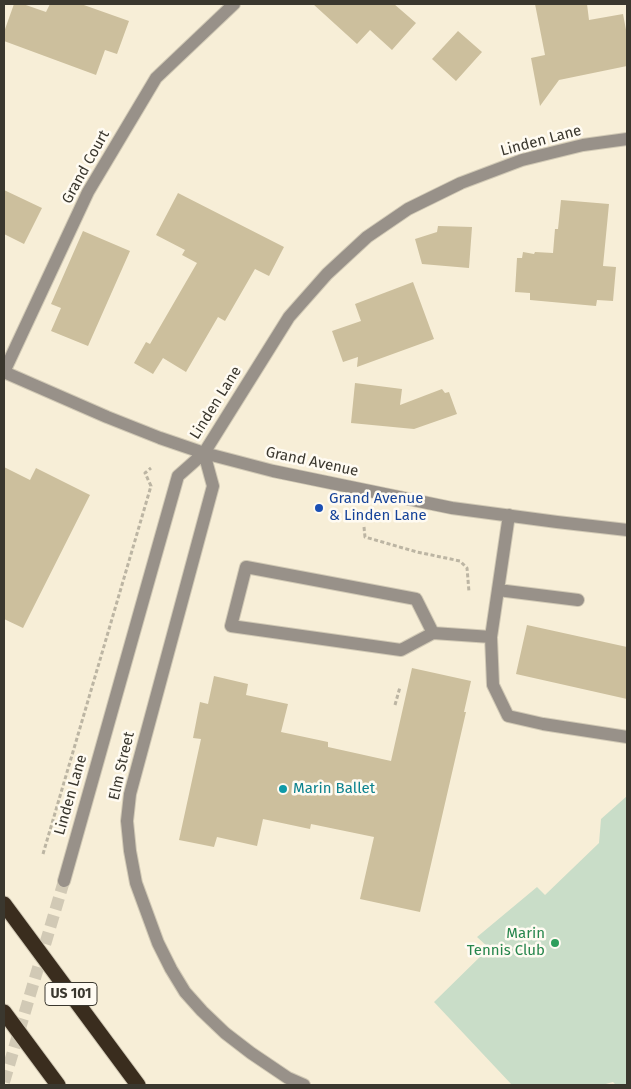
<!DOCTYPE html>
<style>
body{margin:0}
#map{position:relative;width:631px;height:1089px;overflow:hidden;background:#f7eed7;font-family:"Fira Sans",sans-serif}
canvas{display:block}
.frame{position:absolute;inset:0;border:5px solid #3a372e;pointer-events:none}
</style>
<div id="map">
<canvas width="631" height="1089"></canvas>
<div class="frame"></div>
</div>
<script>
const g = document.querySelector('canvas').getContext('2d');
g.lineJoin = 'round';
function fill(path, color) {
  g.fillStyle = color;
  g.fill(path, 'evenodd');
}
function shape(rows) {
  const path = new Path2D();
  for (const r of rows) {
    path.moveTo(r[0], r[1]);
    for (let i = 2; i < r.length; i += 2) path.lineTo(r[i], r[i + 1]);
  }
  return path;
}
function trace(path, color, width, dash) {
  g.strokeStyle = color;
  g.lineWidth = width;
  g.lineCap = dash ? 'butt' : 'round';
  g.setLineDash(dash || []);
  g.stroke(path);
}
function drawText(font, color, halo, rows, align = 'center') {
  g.font = font + ' "Fira Sans",sans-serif';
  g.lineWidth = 5;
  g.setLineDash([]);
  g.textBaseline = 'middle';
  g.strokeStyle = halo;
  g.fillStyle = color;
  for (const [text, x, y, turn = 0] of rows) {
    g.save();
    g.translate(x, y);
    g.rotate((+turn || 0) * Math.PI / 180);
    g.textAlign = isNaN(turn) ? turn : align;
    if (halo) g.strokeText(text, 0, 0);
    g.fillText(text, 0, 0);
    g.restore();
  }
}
fill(shape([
 [627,796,627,1085,616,1085,613,1082,602,1085,512,1085,434,1002,489,948,477,937,537,887,545,895,599,843,601,819]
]), '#c9ddc8');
fill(shape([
 [14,4,23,4,46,12,50,4,81,4,129,21,117,54,105,50,96,75,4,41,4,32],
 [313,4,394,4,416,23,392,50,370,30,357,44],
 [535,4,587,4,589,20,623,14,627,35,627,66,559,80,540,106,531,58,545,55],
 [458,31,482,52,456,81,432,59],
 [4,190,42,208,24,244,4,234],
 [178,193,284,247,269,276,255,269,225,321,218,317,186,372,163,358,153,374,134,363,146,342,150,344,197,263,182,255,185,250,156,235],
 [561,200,609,204,603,266,616,267,613,301,597,300,596,306,530,300,530,293,515,292,517,258,522,258,523,252,534,254,535,252,553,253,555,229,558,229],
 [438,226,472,227,469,268,422,264,415,239,437,232],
 [83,231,130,251,88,346,51,331,61,308,51,304],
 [413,282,434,339,357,367,358,357,343,362,332,331,361,321,355,304],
 [355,383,402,389,400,405,442,389,445,393,449,392,457,414,414,429,351,423],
 [4,467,30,480,36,468,90,495,23,628,4,619],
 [527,625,627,647,627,699,516,674],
 [412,668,471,681,464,712,466,712,420,912,360,899,374,837,311,824,310,829,263,819,257,846,217,837,214,847,179,840,201,739,193,738,200,702,208,704,214,676,248,684,246,695,288,704,281,732,328,742,328,747,391,761]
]), '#ccbf9d');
trace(shape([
 [4,1082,64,881]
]), '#d1c9b5', 12, [12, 6]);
const minor = shape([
 [4,372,107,417,160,438,204,453,273,471,452,508,557,522,627,530],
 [4,372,88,192,156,78,234,4],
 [204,453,213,486,130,794,127,821,130,851,136,883,158,943,171,969,185,992,202,1011,225,1033,251,1053,288,1078,304,1085],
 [498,590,578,600],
 [433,633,416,599,246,567,231,626,401,650,433,633,491,637,509,515],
 [491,637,493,685,508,716,543,724,627,737],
 [64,881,178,476,204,453,289,317,327,274,367,237,408,209,461,183,522,160,583,145,627,139]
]);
const highway = shape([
 [4,904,138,1085],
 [4,1012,58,1085]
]);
trace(minor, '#d1c9b5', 14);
trace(highway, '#d1c9b5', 17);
trace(shape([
 [364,527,365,537,417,552,460,561,467,568,469,592],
 [395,705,400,687],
 [43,854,151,486,145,473,151,468]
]), '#bcb5a3', 3, [4, 2.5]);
trace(minor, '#989189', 12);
trace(highway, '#3a2d1e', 15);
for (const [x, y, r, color] of [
 [319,508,5,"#1a4fb4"],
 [283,789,5,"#0f9aa8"],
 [555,943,5,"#2e9e5b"]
]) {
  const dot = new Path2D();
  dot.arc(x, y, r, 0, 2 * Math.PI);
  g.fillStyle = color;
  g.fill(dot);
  trace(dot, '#fffbf2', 2);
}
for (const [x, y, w] of [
 [71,994,52]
]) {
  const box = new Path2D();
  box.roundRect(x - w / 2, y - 11.5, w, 23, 4);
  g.fillStyle = '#fffbf2';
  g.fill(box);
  trace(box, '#3a372e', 1);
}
drawText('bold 14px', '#3a372e', null, [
 ["US 101",71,994]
]);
drawText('15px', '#3a372e', '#fffbf2', [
 ["Linden Lane",541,141,-15],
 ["Grand Court",86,167,-61],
 ["Linden Lane",216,403,-58],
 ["Grand Avenue",312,462,12],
 ["Elm Street",122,766,-77],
 ["Linden Lane",71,795,-74]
]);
drawText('15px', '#164399', '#fffbf2', [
 ["Grand Avenue",329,499],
 ["& Linden Lane",329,516]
], 'left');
drawText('15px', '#0d838f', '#fffbf2', [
 ["Marin Ballet",293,789]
], 'left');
drawText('15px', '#27864d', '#fffbf2', [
 ["Marin",545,934],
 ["Tennis Club",545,951]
], 'right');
</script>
